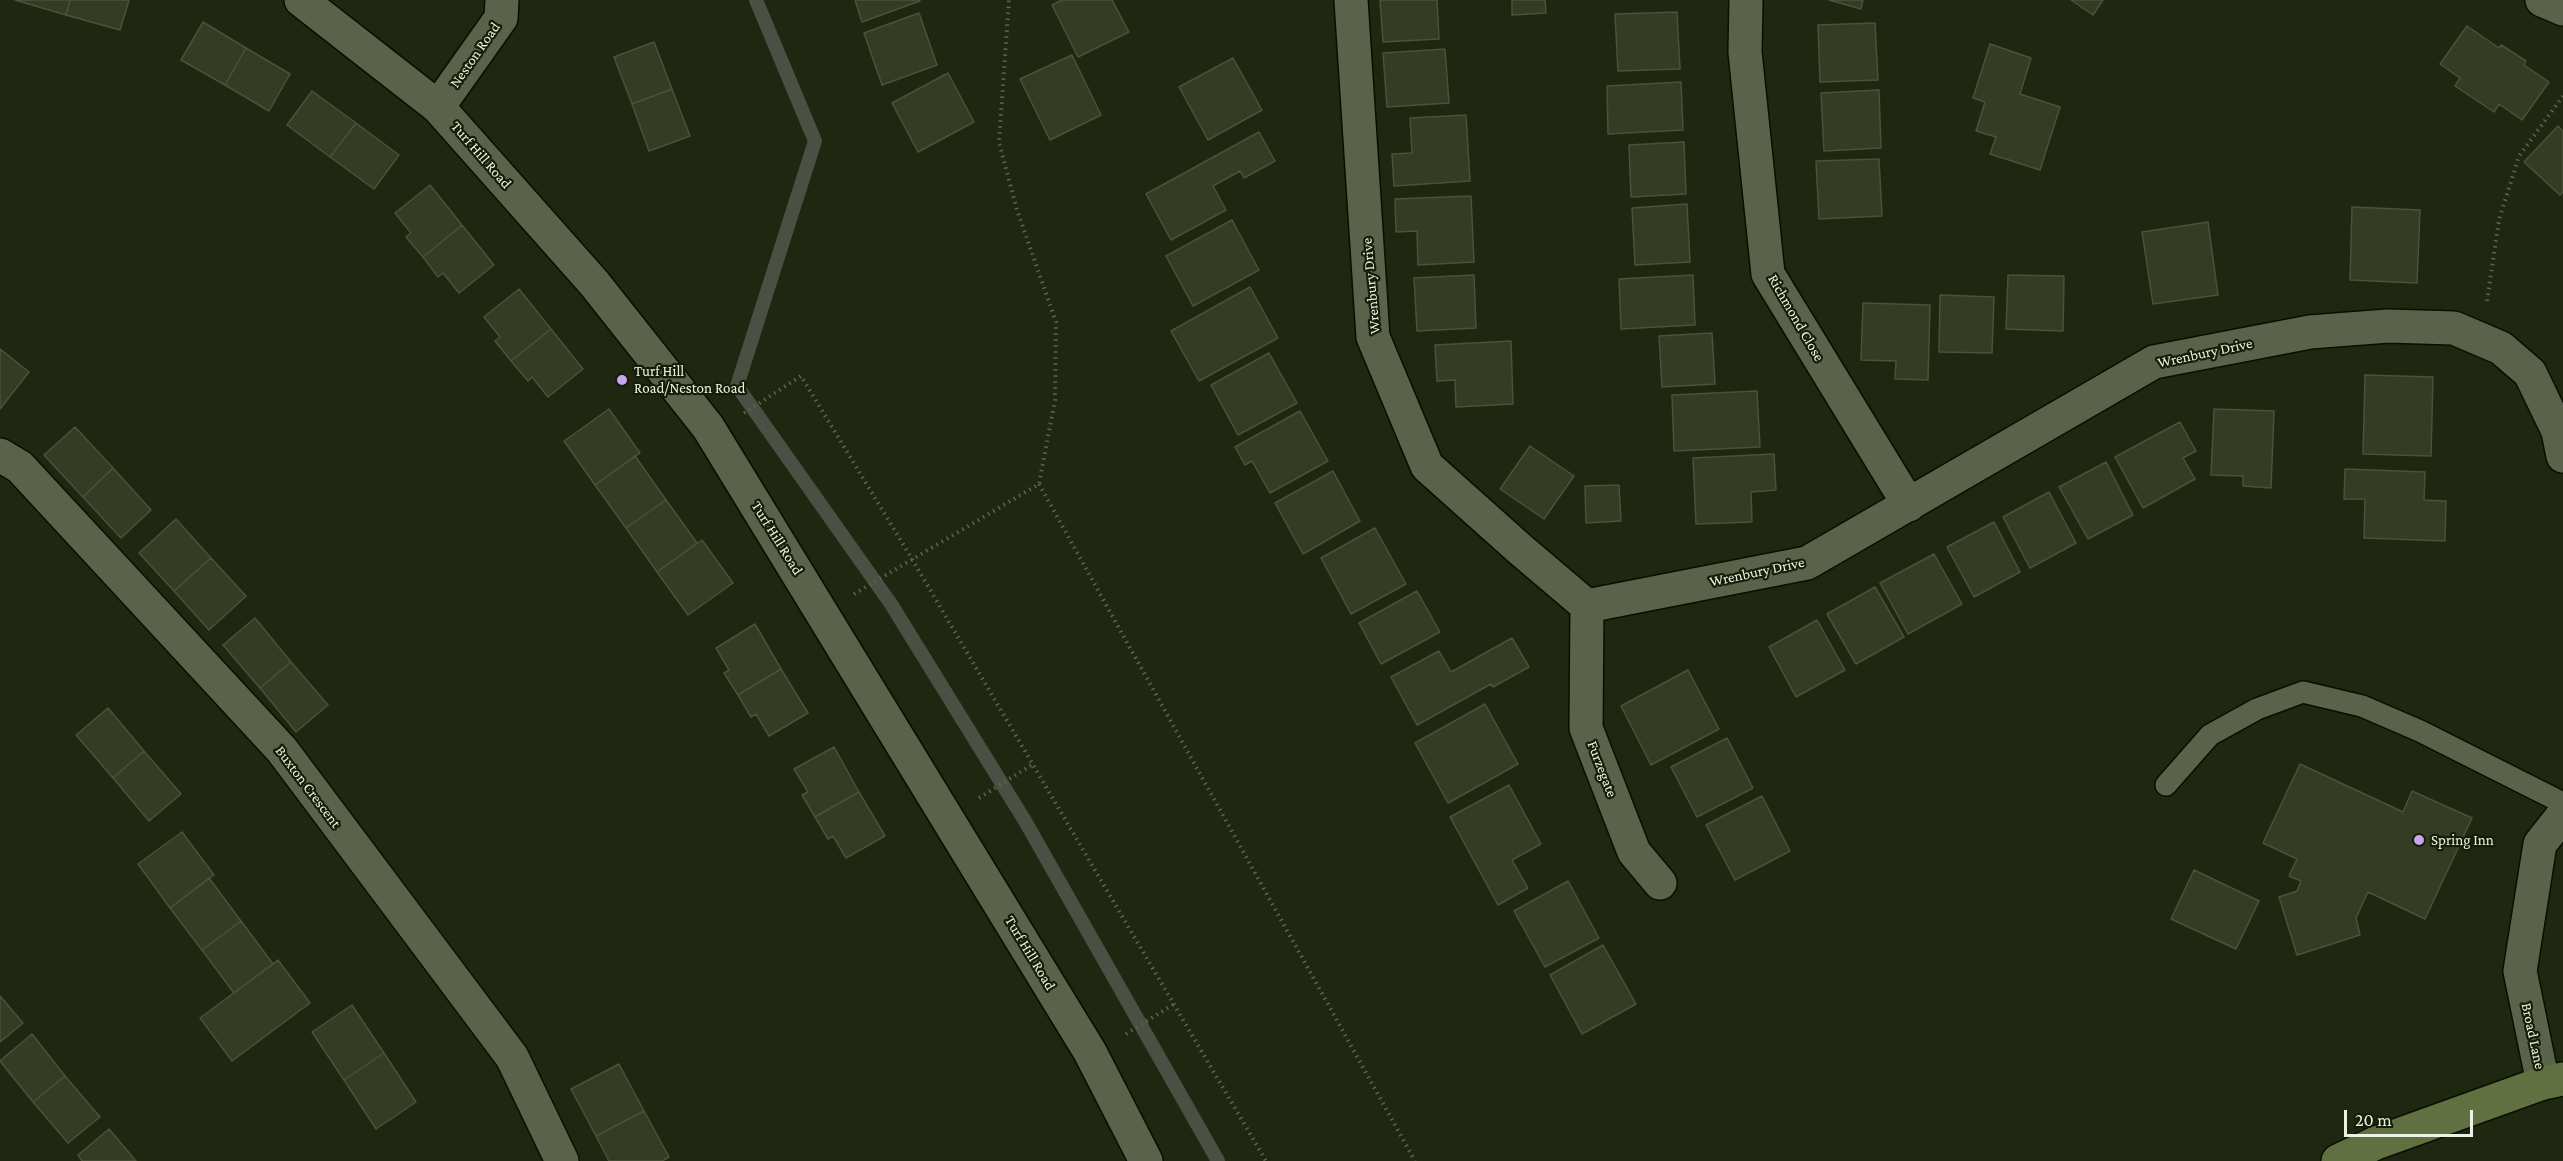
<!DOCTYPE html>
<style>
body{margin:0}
#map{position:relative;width:2563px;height:1161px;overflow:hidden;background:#1f2710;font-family:"Crimson Pro",serif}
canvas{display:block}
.scale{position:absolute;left:2344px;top:1110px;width:129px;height:27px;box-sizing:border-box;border:3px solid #ecf2e3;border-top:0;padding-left:8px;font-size:18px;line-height:21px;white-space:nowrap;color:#ecf2e3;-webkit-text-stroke:4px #161d07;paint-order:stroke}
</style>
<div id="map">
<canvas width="2563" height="1161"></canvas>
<div class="scale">20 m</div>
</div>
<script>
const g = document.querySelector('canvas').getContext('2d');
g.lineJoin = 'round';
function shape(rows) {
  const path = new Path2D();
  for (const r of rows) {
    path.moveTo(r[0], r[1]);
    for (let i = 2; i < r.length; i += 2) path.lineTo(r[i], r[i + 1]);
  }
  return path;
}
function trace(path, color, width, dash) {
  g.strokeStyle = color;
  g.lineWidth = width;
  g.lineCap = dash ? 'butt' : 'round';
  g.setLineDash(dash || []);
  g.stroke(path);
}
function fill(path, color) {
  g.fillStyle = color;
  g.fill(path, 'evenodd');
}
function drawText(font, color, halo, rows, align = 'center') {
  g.font = font + ' "Crimson Pro",serif';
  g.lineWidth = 4.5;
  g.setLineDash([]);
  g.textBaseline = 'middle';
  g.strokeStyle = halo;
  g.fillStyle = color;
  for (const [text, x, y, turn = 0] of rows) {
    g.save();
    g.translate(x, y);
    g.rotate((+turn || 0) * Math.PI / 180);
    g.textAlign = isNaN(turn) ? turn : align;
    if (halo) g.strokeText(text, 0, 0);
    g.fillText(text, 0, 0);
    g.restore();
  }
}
trace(shape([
 [756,0,815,141,737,386,891,604,1025,821,1218,1161]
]), '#4b5044', 14);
const building = shape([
 [15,0,70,0,66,15,15,0],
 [70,0,129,0,120,30,66,15,70,0],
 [855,0,919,0,920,1,862,22,855,0],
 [1062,0,1112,0,1129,32,1078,57,1052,5,1062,0],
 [1380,0,1437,0,1439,39,1383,42,1380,0],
 [1512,0,1545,0,1546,13,1512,15,1512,0],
 [1829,0,1863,0,1861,9,1829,0],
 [2071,0,2103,0,2093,15,2071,0],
 [1677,12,1680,69,1618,71,1615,14,1677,12],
 [919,13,937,65,882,85,864,33,919,13],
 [203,22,246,48,225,85,181,60,203,22],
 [1875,23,1878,80,1820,82,1818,25,1875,23],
 [2467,26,2499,48,2501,45,2526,61,2524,65,2549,82,2522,120,2499,104,2494,112,2455,86,2460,78,2440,64,2467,26],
 [654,42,672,89,632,104,614,57,654,42],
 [1990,44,2031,58,2020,94,2060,107,2040,170,1990,154,1996,137,1976,131,1985,102,1973,98,1990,44],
 [246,48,290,74,269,111,225,85,246,48],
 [1445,49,1449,103,1387,107,1383,53,1445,49],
 [1072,55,1101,115,1050,140,1020,79,1072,55],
 [1233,58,1262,110,1208,140,1179,87,1233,58],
 [948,73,974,122,918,152,892,103,948,73],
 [1681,82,1683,130,1608,134,1607,86,1681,82],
 [672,89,690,136,649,151,632,104,672,89],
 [1879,90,1881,148,1824,151,1821,93,1879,90],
 [312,91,356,123,330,157,287,125,312,91],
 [1466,115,1470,181,1394,186,1392,154,1412,153,1410,118,1466,115],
 [356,123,399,155,374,189,330,157,356,123],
 [2558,126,2563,131,2563,192,2560,195,2524,162,2558,126],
 [1259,132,1275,161,1244,178,1240,171,1213,186,1226,210,1171,240,1146,194,1259,132],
 [1684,142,1686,194,1631,197,1629,145,1684,142],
 [1879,159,1882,216,1819,219,1816,161,1879,159],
 [430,185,462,225,423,257,406,237,411,233,395,213,430,185],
 [1471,196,1474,262,1418,265,1417,231,1396,232,1395,199,1471,196],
 [1687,204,1690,262,1635,265,1632,208,1687,204],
 [2352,207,2420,210,2417,283,2350,280,2352,207],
 [1232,220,1259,270,1193,306,1166,256,1232,220],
 [2208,222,2218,295,2153,304,2142,232,2208,222],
 [462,225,494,265,459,293,443,273,438,277,423,257,462,225],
 [1474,275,1476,328,1417,331,1414,278,1474,275],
 [1693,275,1695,325,1621,329,1619,279,1693,275],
 [2008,275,2064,276,2063,331,2006,329,2008,275],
 [1250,287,1278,338,1199,381,1171,331,1250,287],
 [519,289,551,329,511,361,495,341,500,337,484,317,519,289],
 [1940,295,1994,297,1992,353,1939,352,1940,295],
 [1863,303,1930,305,1928,380,1895,379,1896,361,1861,360,1863,303],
 [551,329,583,369,548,397,532,377,528,381,511,361,551,329],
 [1712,333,1715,384,1662,387,1659,336,1712,333],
 [1511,341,1513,404,1456,407,1455,380,1437,381,1435,345,1511,341],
 [0,349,29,372,0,409,0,349],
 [1269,353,1297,403,1238,435,1211,385,1269,353],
 [2365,375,2433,377,2431,456,2363,454,2365,375],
 [1757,391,1760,447,1674,451,1672,395,1757,391],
 [609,409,640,453,595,485,564,441,609,409],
 [2214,409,2274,411,2271,488,2243,486,2243,476,2211,475,2214,409],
 [1300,411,1328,461,1270,493,1252,461,1245,465,1235,447,1300,411],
 [2180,422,2196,451,2183,458,2195,479,2143,508,2115,457,2180,422],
 [75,427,113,468,83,497,44,455,75,427],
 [1530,446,1574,476,1544,519,1500,489,1530,446],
 [1774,454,1776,490,1751,492,1752,522,1696,524,1693,458,1774,454],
 [635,456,666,500,626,528,595,485,635,456],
 [2106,462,2133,515,2088,539,2059,487,2106,462],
 [113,468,151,510,121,538,83,497,113,468],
 [2345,469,2425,472,2424,500,2446,501,2445,541,2364,538,2365,499,2344,499,2345,469],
 [1333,471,1360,521,1303,554,1275,503,1333,471],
 [1619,485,1621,521,1586,523,1585,486,1619,485],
 [2049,492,2076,543,2030,568,2003,517,2049,492],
 [666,500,697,543,657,572,626,528,666,500],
 [176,519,211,558,174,591,139,553,176,519],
 [1994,522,2020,572,1974,597,1947,547,1994,522],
 [1375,528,1406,584,1351,614,1321,558,1375,528],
 [702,540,733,583,688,615,657,572,702,540],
 [1934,554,1962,604,1908,634,1880,583,1934,554],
 [211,558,246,596,209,630,174,591,211,558],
 [1875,587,1904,637,1856,664,1827,614,1875,587],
 [1417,591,1440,632,1381,664,1359,623,1417,591],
 [255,618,291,662,260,688,223,645,255,618],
 [1817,620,1845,670,1796,697,1769,647,1817,620],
 [755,624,781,669,738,695,724,673,729,670,716,648,755,624],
 [1512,638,1529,667,1493,687,1491,684,1417,725,1391,677,1439,651,1451,672,1512,638],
 [291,662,328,705,296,732,260,688,291,662],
 [781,669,808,713,769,736,756,714,751,717,738,695,781,669],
 [1688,670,1719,729,1651,765,1621,706,1688,670],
 [1485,704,1518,764,1448,803,1415,743,1485,704],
 [108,708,144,751,113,778,76,735,108,708],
 [1727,738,1753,788,1697,817,1671,767,1727,738],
 [834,747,859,792,815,817,802,795,808,792,794,769,834,747],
 [144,751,181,794,149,821,113,778,144,751],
 [2300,764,2403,812,2412,791,2472,818,2425,919,2368,892,2356,918,2360,935,2297,955,2279,897,2297,891,2301,881,2289,876,2297,859,2263,843,2300,764],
 [1509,785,1541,844,1512,860,1528,888,1498,905,1450,817,1509,785],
 [859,792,885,836,846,858,833,836,828,839,815,817,859,792],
 [1762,796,1790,851,1735,880,1706,825,1762,796],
 [182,832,214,875,170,908,138,864,182,832],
 [2194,870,2259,901,2236,949,2171,919,2194,870],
 [209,878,241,921,202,950,170,908,209,878],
 [1568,881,1599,938,1545,967,1514,911,1568,881],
 [241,921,273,964,234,993,202,950,241,921],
 [1603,945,1636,1004,1582,1034,1550,975,1603,945],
 [278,960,310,1003,232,1061,200,1018,278,960],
 [0,996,23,1023,0,1042,0,996],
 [352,1005,384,1053,344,1080,312,1032,352,1005],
 [32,1034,65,1076,33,1102,0,1061,32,1034],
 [384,1053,416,1102,376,1129,344,1080,384,1053],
 [619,1064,644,1111,596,1136,571,1089,619,1064],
 [65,1076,100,1117,68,1143,33,1102,65,1076],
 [644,1111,669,1157,662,1161,609,1161,596,1136,644,1111],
 [109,1129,136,1161,82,1161,78,1155,109,1129]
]);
fill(building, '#343c24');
trace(building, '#4a533a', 1.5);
const service = shape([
 [2166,785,2210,735,2257,709,2303,692,2362,706,2420,731,2563,803]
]);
const minor = shape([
 [301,0,438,107,594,283,708,427,1090,1052,1146,1161],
 [1351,0,1373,337,1427,466,1521,550,1587,606,1807,563,2154,362,2310,332,2388,326,2454,328,2501,348,2530,373,2558,431,2563,456],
 [1746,0,1745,52,1768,274,1909,505],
 [2542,0,2563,9],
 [438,107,501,18,502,0],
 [0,455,20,467,282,750,512,1057,562,1161],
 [1587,606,1586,728,1634,852,1660,883],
 [2543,1083,2520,971,2540,844,2563,815]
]);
const secondary = shape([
 [2338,1161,2376,1143,2543,1083,2563,1079]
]);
trace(service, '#090f00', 24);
trace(minor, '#090f00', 36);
trace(secondary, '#090f00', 36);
trace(shape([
 [2487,301,2499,220,2519,156,2563,96],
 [744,413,801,376,912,559,1266,1161],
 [1039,484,1415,1161],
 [854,594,1039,484,1055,400,1056,322,1017,210,999,142,1009,0],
 [979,798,1033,764],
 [1126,1034,1174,1004]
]), '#5d644f', 4, [1.5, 4.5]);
trace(service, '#5a634a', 21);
trace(minor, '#5a634a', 33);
trace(secondary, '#617040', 33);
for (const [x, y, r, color] of [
 [622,380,6,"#c6a6f0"],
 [2419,840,6,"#c6a6f0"]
]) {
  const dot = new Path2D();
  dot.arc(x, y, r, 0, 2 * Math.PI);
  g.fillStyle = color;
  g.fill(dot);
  trace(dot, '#161d07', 2);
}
drawText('15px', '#ecf2e3', '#161d07', [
 ["Neston Road",475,55,-55],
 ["Turf Hill Road",481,155,49],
 ["Wrenbury Drive",1371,286,-95],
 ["Richmond Close",1796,318,60],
 ["Wrenbury Drive",2205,353,-12],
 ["Turf Hill Road",777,538,58],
 ["Wrenbury Drive",1757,572,-12],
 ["Furzegate",1602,769,69],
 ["Buxton Crescent",308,787,53],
 ["Turf Hill Road",1030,953,59],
 ["Broad Lane",2533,1036,78]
]);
drawText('15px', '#ecf2e3', '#161d07', [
 ["Turf Hill",634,371],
 ["Road/Neston Road",634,388],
 ["Spring Inn",2431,840]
], 'left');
</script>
